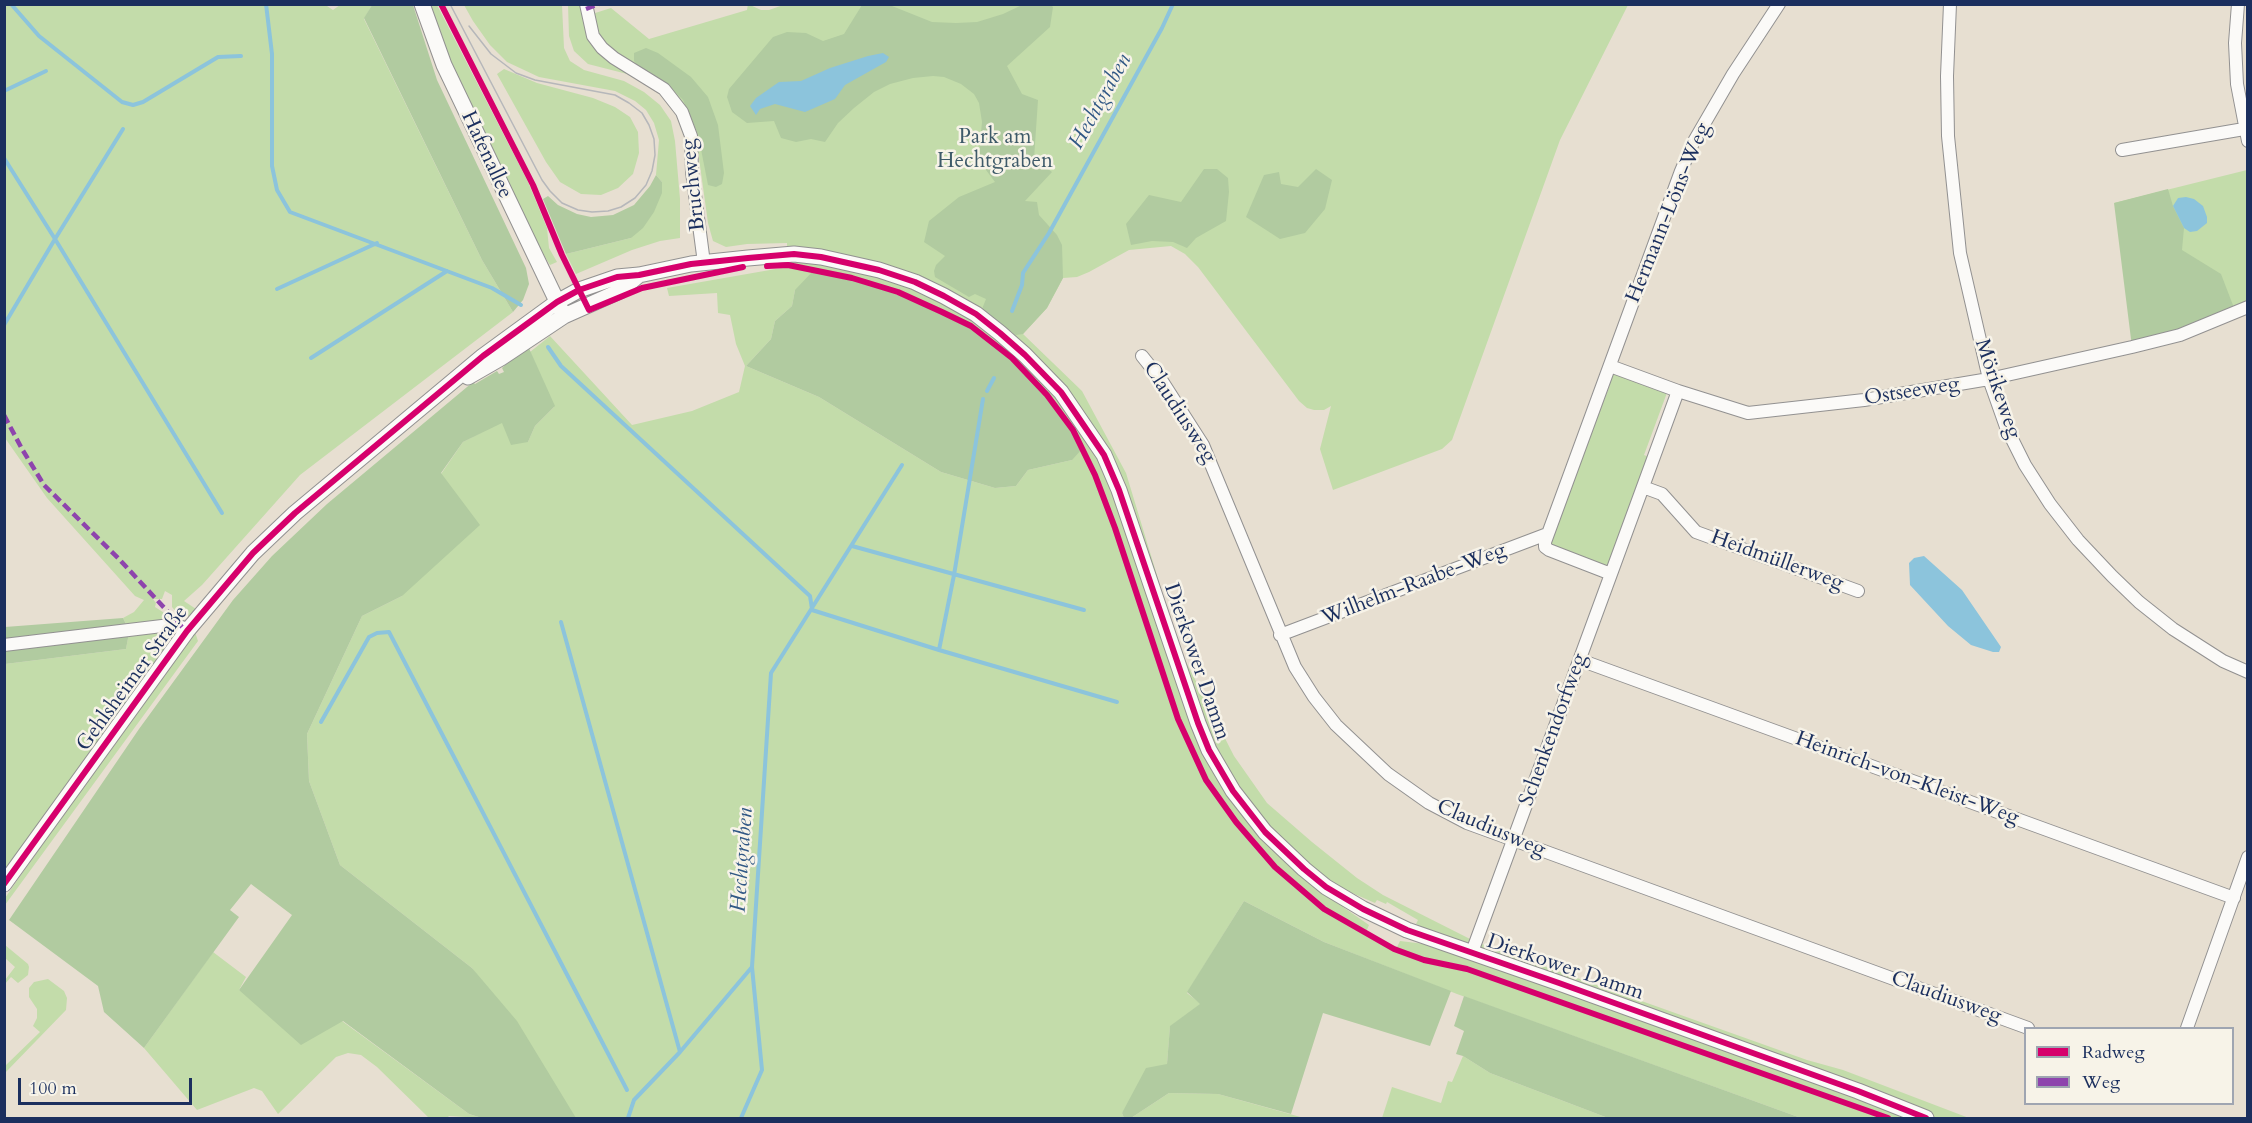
<!DOCTYPE html>
<meta charset="utf-8">
<style>
body{margin:0}
#map{position:relative;width:2252px;height:1123px;overflow:hidden;background:#e7dfd1;font-family:Cardo,serif}
canvas{display:block}
.frame{position:absolute;inset:0;border:6px solid #1b2f5e;pointer-events:none}
.legend{position:absolute;left:2024px;top:1027px;width:210px;height:78px;box-sizing:border-box;background:#f7f3e8;border:2px solid #9fa5b1;margin:0;padding:8px 10px;list-style:none;font-size:18px;color:#1b2f5e}
.legend li{display:flex;align-items:center;gap:12px;height:30px}
.legend b{width:30px;border:2px solid #9fa5b1}
.scale{position:absolute;left:18px;top:1078px;width:174px;height:27px;box-sizing:border-box;border:3px solid #1b2f5e;border-top:0;padding-left:8px;font-size:18px;line-height:21px;white-space:nowrap;color:#1b2f5e;-webkit-text-stroke:4px #f7f3e8;paint-order:stroke}
</style>
<div id="map">
<canvas width="2252" height="1123"></canvas>
<div class="frame"></div>
<ul class="legend">
<li><b style="height:8px;background:#d6006c"></b>Radweg</li>
<li><b style="height:8px;background:#8e44ad"></b>Weg</li>
</ul>
<div class="scale">100 m</div>
</div>
<script>
const g = document.querySelector('canvas').getContext('2d');
g.lineJoin = 'round';
function fill(path, color) {
  g.fillStyle = color;
  g.fill(path, 'evenodd');
}
function shape(rows) {
  const path = new Path2D();
  for (const r of rows) {
    path.moveTo(r[0], r[1]);
    for (let i = 2; i < r.length; i += 2) path.lineTo(r[i], r[i + 1]);
  }
  return path;
}
function trace(path, color, width, dash) {
  g.strokeStyle = color;
  g.lineWidth = width;
  g.lineCap = dash ? 'butt' : 'round';
  g.setLineDash(dash || []);
  g.stroke(path);
}
function drawText(font, color, halo, rows, align = 'center') {
  g.font = font + ' Cardo,serif';
  g.lineWidth = 5;
  g.setLineDash([]);
  g.textBaseline = 'middle';
  g.strokeStyle = halo;
  g.fillStyle = color;
  for (const [text, x, y, turn = 0] of rows) {
    g.save();
    g.translate(x, y);
    g.rotate((+turn || 0) * Math.PI / 180);
    g.textAlign = isNaN(turn) ? turn : align;
    if (halo) g.strokeText(text, 0, 0);
    g.fillText(text, 0, 0);
    g.restore();
  }
}
fill(shape([
 [324,4,333,10,340,5,372,5,364,19,482,260,513,312,300,475,202,585,184,601,196,609,190,616,183,616,177,613,172,607,172,595,165,591,162,599,153,599,156,603,155,607,169,616,169,621,128,628,123,618,134,612,144,600,135,596,47,498,5,438,4,5],
 [748,4,761,10,769,10,786,4,1628,5,1560,140,1452,440,1442,449,1333,490,1320,449,1331,406,1324,410,1314,410,1307,408,1299,401,1198,267,1185,254,1171,246,1129,250,1089,272,1077,277,1063,278,1047,308,1023,334,1082,391,1126,473,1179,648,1234,756,1267,803,1312,842,1357,878,1383,895,1476,942,1807,1060,1843,1070,1969,1118,1801,1118,1457,994,1324,942,1244,901,1187,993,1201,1004,1170,1027,1167,1064,1122,1113,1124,1118,568,1118,472,968,340,865,309,781,307,734,362,616,402,596,441,474,463,442,502,422,528,442,535,426,554,407,530,352,550,336,632,425,692,411,739,392,745,366,736,344,730,315,718,313,717,293,669,296,667,288,787,267,787,243,747,244,726,247,713,241,708,223,697,144,694,127,686,109,669,87,611,49,600,35,592,14,611,8,649,39,747,10],
 [795,290,1072,460,1028,470,1016,486,995,488,941,472,819,397,746,366,771,339,775,321,792,306],
 [1352,893,1375,903,1377,900,1386,904,1387,902,1418,920,1416,924,1431,932,1425,944,1400,941,1397,947,1366,932,1369,925,1343,907],
 [430,5,437,5,528,182,547,228,549,248,557,262,550,265,541,251,458,79,439,34],
 [464,5,562,5,564,48,570,61,584,70,624,81,644,92,660,105,671,121,675,141,680,199,680,238,660,241,632,250,576,274,566,254,631,238,662,182,656,175,659,140,654,123,646,110,635,101,615,91,539,77,507,62,490,45,473,21],
 [568,5,582,5,583,21,589,35,631,75,588,64,574,51,569,36],
 [504,69,537,83,593,98,615,107,630,117,638,132,639,153,633,174,618,188,601,195,581,194,560,182,546,162,497,74],
 [2247,170,2247,307,2236,313,2114,203],
 [1620,373,1668,390,1644,455,1649,457,1610,564,1606,566,1550,545,1552,533,1610,385,1608,382,1611,375],
 [175,630,177,634,5,874,5,664,126,649,129,633],
 [195,632,198,641,5,905,5,898,118,736],
 [5,945,28,964,29,967,28,975,18,983,11,977,5,984,5,980,15,967,5,958],
 [213,952,246,977,239,990,342,1021,469,1114,482,1118,449,1116,447,1118,429,1118,377,1067,361,1055,348,1053,336,1057,278,1114,262,1091,254,1088,197,1110,144,1048],
 [48,979,64,991,67,998,66,1010,5,1073,5,1066,40,1032,33,1026,37,1018,37,1009,29,997,29,988,34,982],
 [1463,1056,1490,1073,1608,1118,1382,1118,1392,1087,1441,1103,1448,1081,1452,1082],
 [1169,1093,1218,1094,1304,1118,1131,1118]
]), '#c3dcaa');
fill(shape([
 [372,5,413,5,437,80,526,268,529,284,523,300,513,312,482,260,364,18],
 [862,5,892,6,932,22,956,23,977,22,1003,14,1022,5,1051,5,1053,7,1050,27,1007,66,1022,94,1038,100,1034,159,1052,172,1025,201,1037,202,1039,215,1057,235,1062,245,1063,278,1047,308,1023,334,1016,335,982,309,986,299,975,294,969,297,935,277,934,271,936,265,945,256,924,242,929,221,959,197,995,182,986,170,979,153,982,122,979,103,974,94,961,84,944,77,933,76,913,78,890,84,874,92,854,108,838,123,825,142,811,139,796,142,781,138,774,121,747,123,732,112,727,97,729,89,773,37,787,32,806,33,823,41,844,34],
 [646,48,658,53,691,77,708,97,718,125,724,173,722,184,716,187,708,185,698,134,683,100,665,82,638,66,634,61,634,53],
 [1204,169,1217,169,1228,178,1229,192,1226,221,1196,238,1187,248,1173,242,1152,241,1131,245,1126,224,1149,195,1181,202],
 [1316,169,1332,180,1325,209,1305,233,1280,239,1246,217,1264,175,1279,172,1281,184,1298,187],
 [656,175,662,182,662,193,654,212,643,228,631,238,566,254,543,199,548,196,558,205,577,214,591,217,613,215,634,205,650,186],
 [2168,189,2173,206,2184,228,2182,250,2221,274,2236,313,2132,347,2114,203],
 [814,270,852,278,898,292,971,326,1012,358,1031,377,1061,413,1082,449,1072,460,1028,470,1016,486,995,488,941,472,819,397,746,366,771,339,775,321,792,306,795,290],
 [528,346,555,406,535,426,528,442,511,445,502,423,463,442,441,473,480,525,402,596,362,616,307,734,309,781,340,865,472,968,517,1021,576,1118,482,1118,469,1114,343,1021,301,1045,239,990,292,915,251,884,230,910,239,917,144,1048,104,1012,98,986,9,920,139,729,233,600,272,556,327,504,473,382,475,384,497,371,499,374,504,372,502,368,505,365],
 [123,618,128,628,5,644,5,627],
 [129,633,126,649,5,664,4,647],
 [1244,901,1324,942,1451,991,1430,1046,1323,1013,1291,1114,1218,1094,1169,1093,1131,1118,1124,1118,1122,1113,1146,1068,1167,1064,1170,1026,1200,1004,1187,992],
 [1464,996,1801,1118,1608,1118,1490,1073,1463,1056,1456,1054,1464,1031,1454,1026]
]), '#b1cba0');
fill(shape([
 [883,53,889,57,886,62,845,85,835,99,805,112,775,104,760,109,756,115,750,106,756,98,779,82,801,81,830,68,868,56],
 [2186,197,2194,199,2203,206,2207,217,2207,223,2197,231,2190,232,2184,228,2173,206,2178,198],
 [1924,556,1962,590,2001,647,1999,652,1993,652,1971,645,1948,626,1910,585,1909,563,1914,558]
]), '#8cc4dc');
trace(shape([
 [11,4,39,36,122,102,133,105,143,102,218,57,241,56],
 [266,4,272,54,272,166,277,190,290,212,492,288,521,305],
 [4,91,46,71],
 [123,129,55,239,222,513],
 [4,158,55,239,4,325],
 [277,289,377,243],
 [1012,311,1022,285,1023,273,1049,233,1162,28,1173,4],
 [548,347,561,366,810,596,812,609],
 [311,358,447,271],
 [987,391,994,378],
 [852,546,1084,610],
 [812,610,939,650,1117,702],
 [561,622,680,1052],
 [939,650,954,575,983,399],
 [321,722,369,637,377,633,389,632,627,1090],
 [628,1118,634,1100,680,1052,752,967],
 [741,1118,762,1070,752,967,771,673,902,465]
]), '#8cc4dc', 4);
const minor = shape([
 [586,4,593,36,602,48,614,58,664,89,682,112,691,136,692,172,704,263],
 [1950,4,1947,76,1948,136,1960,253,1989,379,2006,427,2025,465,2050,504,2078,540,2112,576,2139,602,2173,629,2223,661,2248,672],
 [2238,4,2235,43,2237,84,2248,141],
 [2122,150,2244,129],
 [1142,356,1162,381,1203,445,1295,667,1314,697,1336,725,1388,774,1429,803,1467,823,2028,1028],
 [1610,366,1678,391,1611,574,1549,550,1545,547,1545,542,1681,171,1693,143,1733,74,1779,4],
 [1678,391,1748,413,1864,400,1989,379,2132,347,2180,335,2248,307],
 [1643,487,1662,494,1696,532,1858,591],
 [1280,635,1547,534],
 [4,645,162,626,182,627,187,631],
 [1580,660,2234,898],
 [1472,952,1611,574],
 [2187,1028,2248,857]
]);
const tertiary = shape([
 [422,4,444,65,564,316],
 [468,377,501,358,564,316,620,291,639,275],
 [4,884,187,631,253,553,295,513,483,356,557,302,579,290,617,277,639,275,691,264,748,258,794,254,821,257,879,270,915,282,944,296,976,314,1000,333,1025,355,1061,392,1104,455,1119,490,1198,723,1209,750,1233,791,1265,832,1304,869,1326,887,1363,909,1407,930,1559,983,1858,1091,1926,1118]
]);
trace(minor, '#929191', 14);
trace(tertiary, '#929191', 17);
trace(minor, '#fbfaf8', 12);
trace(tertiary, '#fbfaf8', 15);
trace(shape([
 [450,4,542,180,550,191,562,203,578,210,592,212,608,211,621,207,635,198,646,185,652,171,655,155,654,139,649,125,642,113,629,103,615,95,535,80,516,73,491,54,469,26]
]), '#b6b7ba', 1.5);
trace(shape([
 [586,9,599,4],
 [4,415,22,449,44,485,119,559,182,627]
]), '#8e44ad', 4.5, [9, 4.5]);
trace(shape([
 [441,4,533,185,562,255,589,310,642,288,743,267],
 [767,266,788,265,852,278,898,292,942,312,971,326,1012,358,1047,395,1073,430,1095,475,1115,528,1178,719,1206,780,1236,822,1275,867,1324,909,1394,949,1424,960,1467,969,1888,1118],
 [4,884,187,631,253,553,295,513,483,356,557,302,579,290,617,277,639,275,691,264,748,258,794,254,821,257,879,270,915,282,944,296,976,314,1000,333,1025,355,1061,392,1104,455,1119,490,1198,723,1209,750,1233,791,1265,832,1304,869,1326,887,1363,909,1407,930,1559,983,1858,1091,1926,1118]
]), '#d6006c', 6);
drawText('21px', '#3e5a69', '#f7f3e8', [
 ["Park am",995,138],
 ["Hechtgraben",995,162]
]);
drawText('21px', '#1b2f5e', '#f7f3e8', [
 ["Hafenallee",486,155,65],
 ["Bruchweg",694,185,-96],
 ["Hermann-Löns-Weg",1669,213,-68],
 ["Mörikeweg",1997,389,71],
 ["Ostseeweg",1912,392,-9],
 ["Claudiusweg",1179,413,57],
 ["Heidmüllerweg",1777,561,20],
 ["Wilhelm-Raabe-Weg",1414,585,-21],
 ["Dierkower Damm",1196,662,71],
 ["Gehlsheimer Straße",133,679,-54],
 ["Schenkendorfweg",1554,730,-70],
 ["Heinrich-von-Kleist-Weg",1907,779,20],
 ["Claudiusweg",1491,829,23],
 ["Dierkower Damm",1565,968,19],
 ["Claudiusweg",1946,998,20]
]);
drawText('italic 22px', '#315885', '#f7f3e8', [
 ["Hechtgraben",1101,102,-61],
 ["Hechtgraben",743,860,-86]
]);
</script>
